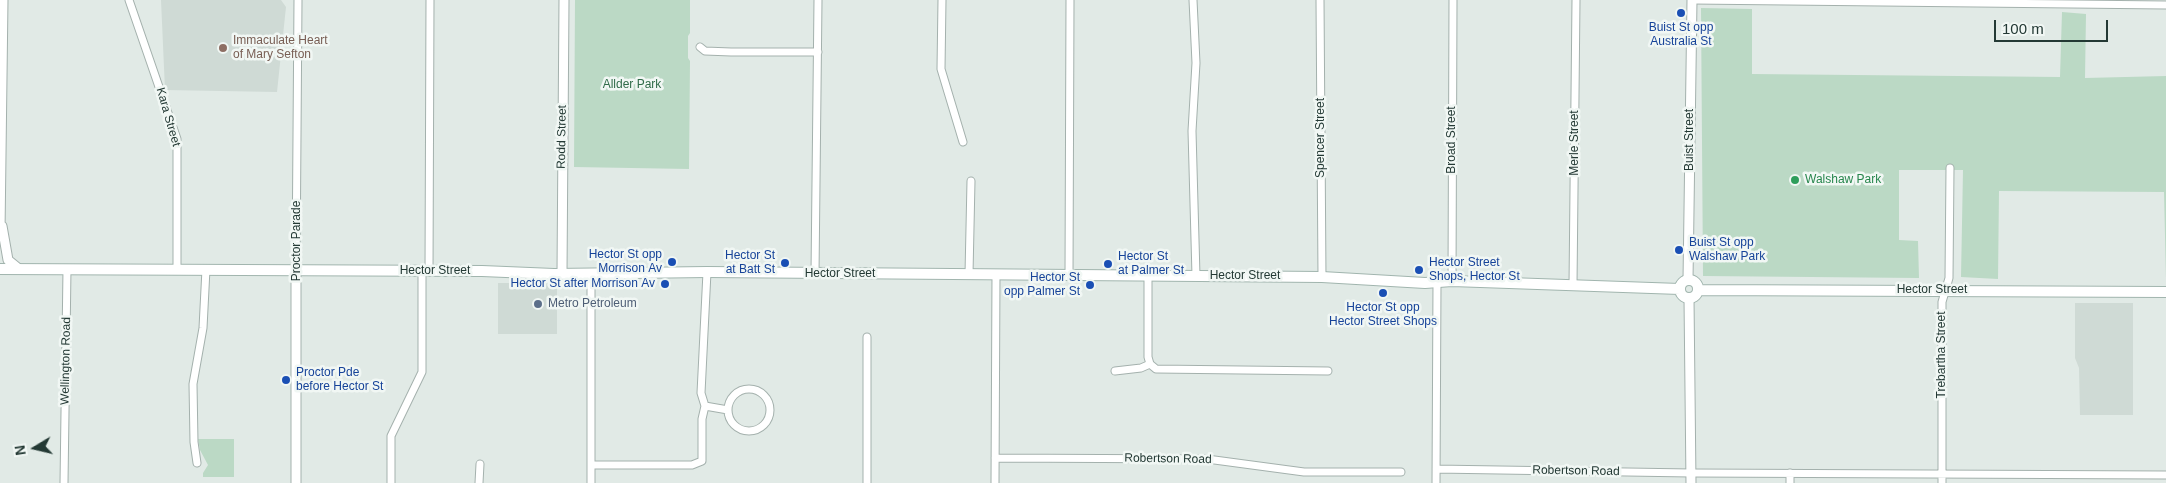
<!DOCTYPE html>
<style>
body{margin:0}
#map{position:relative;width:2166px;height:483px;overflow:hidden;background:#e1eae6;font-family:Arial,sans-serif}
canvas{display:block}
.north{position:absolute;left:10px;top:423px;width:50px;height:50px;-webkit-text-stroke:4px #f1f7f4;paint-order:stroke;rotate:261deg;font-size:14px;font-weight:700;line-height:20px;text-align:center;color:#233934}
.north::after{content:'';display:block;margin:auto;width:18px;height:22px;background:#233934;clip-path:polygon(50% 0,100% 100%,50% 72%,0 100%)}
.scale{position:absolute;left:1994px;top:20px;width:114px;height:22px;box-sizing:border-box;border:2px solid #233934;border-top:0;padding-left:6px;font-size:15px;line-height:18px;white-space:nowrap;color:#233934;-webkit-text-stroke:4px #f1f7f4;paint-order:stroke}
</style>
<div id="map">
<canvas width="2166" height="483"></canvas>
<div class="north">N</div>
<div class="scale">100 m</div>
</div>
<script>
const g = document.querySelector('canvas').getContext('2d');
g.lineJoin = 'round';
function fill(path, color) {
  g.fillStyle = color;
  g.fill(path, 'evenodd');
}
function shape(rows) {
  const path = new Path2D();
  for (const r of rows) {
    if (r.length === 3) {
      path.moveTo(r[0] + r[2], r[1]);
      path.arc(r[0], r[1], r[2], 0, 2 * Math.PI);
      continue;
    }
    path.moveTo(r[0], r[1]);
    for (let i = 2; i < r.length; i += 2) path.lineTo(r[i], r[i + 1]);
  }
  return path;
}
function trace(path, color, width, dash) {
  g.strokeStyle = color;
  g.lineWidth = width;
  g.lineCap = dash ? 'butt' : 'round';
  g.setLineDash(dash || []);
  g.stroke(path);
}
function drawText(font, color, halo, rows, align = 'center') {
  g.font = font + ' Arial,sans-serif';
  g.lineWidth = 5;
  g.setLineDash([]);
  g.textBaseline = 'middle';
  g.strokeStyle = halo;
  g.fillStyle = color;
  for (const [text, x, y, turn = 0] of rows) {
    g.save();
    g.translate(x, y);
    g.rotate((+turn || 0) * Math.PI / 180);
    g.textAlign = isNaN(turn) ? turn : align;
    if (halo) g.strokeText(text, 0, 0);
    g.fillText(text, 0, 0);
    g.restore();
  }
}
fill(shape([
 [161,0,281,0,286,7,277,92,165,90],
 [498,283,557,283,557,334,498,334],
 [2075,303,2133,303,2133,415,2080,415,2079,368,2075,358]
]), '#cfdad5');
fill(shape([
 [575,0,690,0,690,33,688,36,688,58,690,61,689,169,574,167],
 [1701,8,1752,9,1752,74,2060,77,2062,12,2086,14,2085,78,2166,76,2166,279,2164,192,1999,191,1998,279,1961,277,1963,170,1899,170,1899,240,1918,241,1919,278,1703,276],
 [198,439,234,439,234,477,203,477,203,473,208,465,200,450]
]), '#bbd9c5');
const minor = shape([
 [129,0,177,139,177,269],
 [942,0,941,69,963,142],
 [1193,0,1196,63,1192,131,1196,276],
 [1320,0,1322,277],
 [1692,0,2166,5],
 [700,47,705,51,731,52,818,52],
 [296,270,298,0],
 [429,272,430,0],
 [815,274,818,0],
 [969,274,971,181],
 [1069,275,1070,0],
 [1148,275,1148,357,1150,364,1156,369,1328,371],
 [1452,281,1453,0],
 [1573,285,1576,0],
 [867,337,867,483],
 [1115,371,1141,368,1150,364],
 [749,410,21],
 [705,406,728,410],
 [995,458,1207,459,1304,472,1401,472],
 [197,463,194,442,193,384,203,328,206,269],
 [591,465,692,465,702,461,702,419,705,406,701,393,707,272],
 [1436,469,1691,473,2166,475],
 [64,483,67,269],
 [391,483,391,436,422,372,422,272],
 [479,483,480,464],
 [591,483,591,273],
 [995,483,996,274],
 [1436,483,1437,283],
 [1790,483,1790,473],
 [1942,483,1942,302,1949,278,1950,168]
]);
const tertiary = shape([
 [2,226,8,260,19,269],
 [0,232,3,0],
 [562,273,564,0],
 [1688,280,1692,0],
 [1689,298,1691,483],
 [296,483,296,270]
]);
const secondary = shape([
 [0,269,482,271,554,274,707,272,1322,277,1425,283,1452,281,1680,289],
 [1689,289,9],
 [1698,290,2166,292]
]);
trace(minor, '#a4b1ad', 9);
trace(tertiary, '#a4b1ad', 11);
trace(secondary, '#a1b5ae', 12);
trace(minor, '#fff', 7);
trace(tertiary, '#fff', 9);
trace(secondary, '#fff', 10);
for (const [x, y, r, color] of [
 [1681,13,5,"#1a4fb4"],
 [223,48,5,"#8d6e63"],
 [1795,180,5,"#2e9e5b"],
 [1679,250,5,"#1a4fb4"],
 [672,262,5,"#1a4fb4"],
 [785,263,5,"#1a4fb4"],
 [1108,264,5,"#1a4fb4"],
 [1419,270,5,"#1a4fb4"],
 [665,284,5,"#1a4fb4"],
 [1090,285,5,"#1a4fb4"],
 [1383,293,5,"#1a4fb4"],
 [538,304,5,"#5c6f8a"],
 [286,380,5,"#1a4fb4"]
]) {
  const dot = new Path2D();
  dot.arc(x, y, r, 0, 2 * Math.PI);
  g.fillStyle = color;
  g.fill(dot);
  trace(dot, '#f1f7f4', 2);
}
drawText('12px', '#164399', '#f1f7f4', [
 ["Buist St opp",1681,28,"center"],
 ["Australia St",1681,42,"center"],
 ["Buist St opp",1689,243],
 ["Walshaw Park",1689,257],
 ["Hector St opp",662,255,"right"],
 ["Morrison Av",662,269,"right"],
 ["Hector St",775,256,"right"],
 ["at Batt St",775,270,"right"],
 ["Hector St",1118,257],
 ["at Palmer St",1118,271],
 ["Hector Street",1429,263],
 ["Shops, Hector St",1429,277],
 ["Hector St",1080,278,"right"],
 ["opp Palmer St",1080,292,"right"],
 ["Hector St after Morrison Av",655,284,"right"],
 ["Hector St opp",1383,308,"center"],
 ["Hector Street Shops",1383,322,"center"],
 ["Proctor Pde",296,373],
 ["before Hector St",296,387]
], 'left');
drawText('12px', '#785e54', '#f1f7f4', [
 ["Immaculate Heart",233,41],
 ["of Mary Sefton",233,55]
], 'left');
drawText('12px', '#316c4a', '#f1f7f4', [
 ["Allder Park",632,85]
]);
drawText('12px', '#233934', '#f1f7f4', [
 ["Kara Street",168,117,74],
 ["Rodd Street",562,137,-89],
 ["Spencer Street",1321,138,-90],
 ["Broad Street",1452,140,-90],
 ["Buist Street",1690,140,-90],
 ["Merle Street",1575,143,-90],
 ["Proctor Parade",297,241,-90],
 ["Hector Street",435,271],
 ["Hector Street",840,274],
 ["Hector Street",1245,276],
 ["Hector Street",1932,290],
 ["Trebartha Street",1942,355,-90],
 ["Wellington Road",66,361,-89],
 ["Robertson Road",1168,459,1],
 ["Robertson Road",1576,471,1]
]);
drawText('12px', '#27864d', '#f1f7f4', [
 ["Walshaw Park",1805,180]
], 'left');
drawText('12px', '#4e5e75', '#f1f7f4', [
 ["Metro Petroleum",548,304]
], 'left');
</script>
